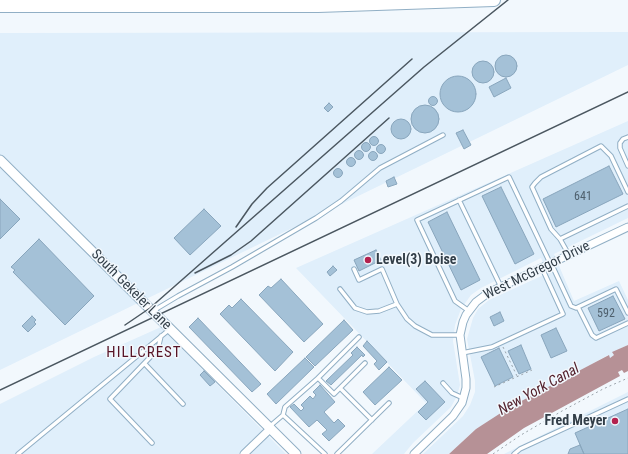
<!DOCTYPE html>
<style>
body{margin:0}
canvas{display:block;background:#f2f8fd}
</style>
<canvas width="628" height="454"></canvas>
<script>
const g = document.querySelector('canvas').getContext('2d');
g.lineJoin = 'round';
function fill(path, color) {
  g.fillStyle = color;
  g.fill(path, 'evenodd');
}
function shape(rows) {
  const path = new Path2D();
  for (const r of rows) {
    if (r.length === 3) {
      path.moveTo(r[0] + r[2], r[1]);
      path.arc(r[0], r[1], r[2], 0, 2 * Math.PI);
      continue;
    }
    path.moveTo(r[0], r[1]);
    for (let i = 2; i < r.length; i += 2) path.lineTo(r[i], r[i + 1]);
  }
  return path;
}
function trace(path, color, width, dash) {
  g.strokeStyle = color;
  g.lineWidth = width;
  g.lineCap = dash ? 'butt' : 'round';
  g.setLineDash(dash || []);
  g.stroke(path);
}
function drawText(font, color, halo, rows, align = 'center') {
  g.font = font + ' "Roboto Condensed",sans-serif';
  g.lineWidth = 3;
  g.setLineDash([]);
  g.textBaseline = 'middle';
  g.strokeStyle = halo;
  g.fillStyle = color;
  for (const [text, x, y, turn = 0] of rows) {
    g.save();
    g.translate(x, y);
    g.rotate((+turn || 0) * Math.PI / 180);
    g.textAlign = isNaN(turn) ? turn : align;
    if (halo) g.strokeText(text, 0, 0);
    g.fillText(text, 0, 0);
    g.restore();
  }
}
fill(shape([
 [628,32,628,65,0,370,0,33],
 [628,121,628,218,554,254,574,301,619,281,628,300,628,345,613,352,614,355,610,358,608,355,476,429,449,454,423,454,463,416,470,405,475,392,475,381,467,339,473,318,478,309,489,300,548,273,541,258,481,288,471,295,461,309,455,325,453,341,460,385,457,396,451,407,413,443,404,454,372,454,426,403,296,268],
 [161,327,286,454,0,454,0,404,94,357],
 [628,392,628,454,504,454]
]), '#e0effb');
fill(shape([
 [628,345,628,371,624,373,622,370,618,372,620,376,524,428,487,454,449,454,476,429,510,407,609,355,610,358,614,355,612,352]
]), '#b69196');
const building = shape([
 [506,66,11],
 [483,72,11],
 [458,94,18],
 [506,78,511,88,494,97,489,87,506,78],
 [433,101,4.5],
 [329,103,333,107,328,112,324,108,329,103],
 [425,119,14],
 [401,129,10],
 [463,130,471,145,464,149,456,133,463,130],
 [374,141,4.5],
 [366,147,4.5],
 [381,149,4.5],
 [359,155,4.5],
 [373,156,4.5],
 [351,162,4.5],
 [609,166,623,194,556,227,543,199,609,166],
 [338,173,4.5],
 [394,177,397,184,388,187,386,181,394,177],
 [501,187,534,254,515,264,482,196,501,187],
 [0,199,20,219,0,239,0,199],
 [204,209,221,226,190,255,174,238,204,209],
 [447,212,480,280,461,290,428,222,447,212],
 [39,239,94,296,65,325,13,272,15,270,11,267,39,239],
 [376,250,381,260,359,271,354,260,376,250],
 [333,266,337,270,330,276,327,272,333,266],
 [281,279,323,324,304,342,259,295,268,286,271,288,281,279],
 [613,296,625,319,599,331,588,308,613,296],
 [241,299,293,352,275,371,220,314,229,305,232,308,241,299],
 [500,312,504,321,494,326,490,317,500,312],
 [32,316,36,320,34,322,36,324,28,332,22,326,32,316],
 [198,318,261,384,252,392,189,327,198,318],
 [344,320,353,330,315,366,306,357,344,320],
 [556,328,567,351,551,358,541,335,556,328],
 [367,341,387,362,379,370,374,364,377,361,363,346,367,341],
 [521,345,531,369,519,374,508,351,521,345],
 [357,347,365,355,363,357,362,355,331,385,326,381,353,355,351,353,357,347],
 [499,348,513,377,495,386,481,357,499,348],
 [305,358,314,367,276,404,267,394,305,358],
 [389,367,402,380,375,405,363,392,389,367],
 [204,371,215,382,210,386,200,375,204,371],
 [425,381,445,402,426,420,418,412,428,402,416,389,425,381],
 [320,385,335,402,324,412,334,423,338,419,345,426,329,441,322,434,327,430,317,420,309,427,290,407,294,404,301,411,304,408,301,405,310,396,313,399,316,395,313,392,320,385],
 [628,409,628,454,584,454,575,433,628,409],
 [580,445,584,454,568,454,570,449,580,445]
]);
fill(building, '#a4c1d7');
trace(building, '#89a6bd', 1);
const lane = shape([
 [628,137,623,139,620,143,620,148,628,166],
 [459,200,501,287],
 [560,239,628,206],
 [569,255,560,239,551,229,532,187,535,183,541,177,601,146,611,156,628,192],
 [551,263,571,306,576,308,616,289,628,313],
 [354,269,359,280,382,269,397,304,407,319,415,326,432,335,460,335],
 [340,289,355,308,367,312,379,311,397,304],
 [578,307,592,335,596,338,628,323],
 [153,311,178,296,232,267,316,218,341,201,380,168,443,135],
 [469,311,455,301,417,220,509,177,550,263],
 [462,353,492,347,563,314,542,268],
 [145,364,183,404],
 [318,378,334,394,365,363],
 [443,383,452,393,463,398],
 [340,388,372,420],
 [283,415,285,407,318,378,359,337],
 [269,427,283,415,325,454],
 [152,443,110,399,158,349,161,336],
 [18,454,170,329],
 [337,454,389,403],
 [514,454,520,449,628,399]
]);
const street = shape([
 [244,454,271,428],
 [414,454,453,416,462,403,466,388,466,379,460,335,463,322,466,315,476,302,488,293,628,227]
]);
const secondary = shape([
 [0,160,296,454]
]);
const highway = shape([
 [0,6,318,6,494,0]
]);
trace(lane, '#91afc5', 5.5);
trace(street, '#91afc5', 9);
trace(secondary, '#91afc5', 11);
trace(highway, '#91afc5', 14);
trace(shape([
 [503,347,517,376],
 [494,387,532,370],
 [493,454,521,435,562,411,603,389,628,378]
]), '#9aa3aa', 1, [2, 3]);
trace(lane, '#fff', 3.5);
trace(street, '#fff', 7);
trace(secondary, '#fff', 9);
trace(highway, '#fff', 12);
trace(shape([
 [236,227,252,204,267,188,412,59],
 [195,273,231,255,251,241,389,118],
 [125,325,150,308,424,67,508,0],
 [0,390,628,92]
]), '#4b5760', 1.5);
for (const [x, y, r, color] of [
 [368,260,4,"#b3214e"],
 [615,421,4,"#b3214e"]
]) {
  const dot = new Path2D();
  dot.arc(x, y, r, 0, 2 * Math.PI);
  g.fillStyle = color;
  g.fill(dot);
  trace(dot, '#f2f8fd', 1.5);
}
drawText('12px', '#4e5f6c', null, [
 ["641",583,197],
 ["592",606,314]
]);
drawText('bold 14px', '#323e48', '#f2f8fd', [
 ["Level(3) Boise",376,260],
 ["Fred Meyer",607,421,"right"]
], 'left');
drawText('14px', '#323e48', '#f2f8fd', [
 ["West McGregor Drive",537,271,-26],
 ["South Gekeler Lane",131,290,45]
]);
g.letterSpacing = '1px';
drawText('15px', '#581426', '#f2f8fd', [
 ["HILLCREST",144,353]
]);
g.letterSpacing = '0px';
drawText('italic 15px', '#53212c', '#f2f8fd', [
 ["New York Canal",539,390,-29]
]);
</script>
